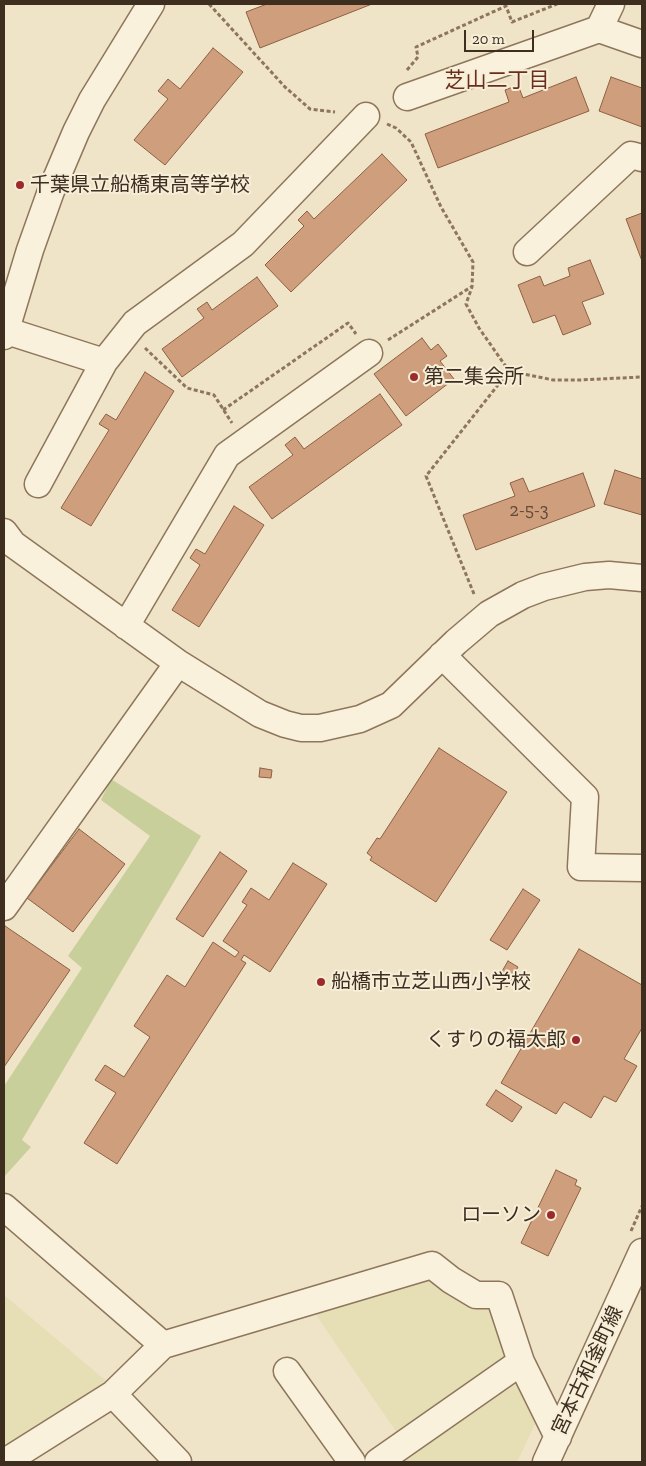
<!DOCTYPE html>
<meta charset="utf-8">
<style>
body{margin:0}
#map{position:relative;width:646px;height:1466px;overflow:hidden;background:#f0e4c8;font-family:"Zilla Slab",serif}
canvas{display:block}
.frame{position:absolute;inset:0;border:5px solid #3d2e20;pointer-events:none}
.scale{position:absolute;left:464px;top:30px;width:70px;height:22px;box-sizing:border-box;border:2px solid #3d2e20;border-top:0;padding-left:6px;font-size:15px;line-height:18px;white-space:nowrap;color:#3d2e20;-webkit-text-stroke:4px #f7eed8;paint-order:stroke}
</style>
<div id="map">
<canvas width="646" height="1466"></canvas>
<div class="frame"></div>
<div class="scale">20 m</div>
</div>
<script>
const g = document.querySelector('canvas').getContext('2d');
g.lineJoin = 'round';
function fill(path, color) {
  g.fillStyle = color;
  g.fill(path, 'evenodd');
}
function shape(rows) {
  const path = new Path2D();
  for (const r of rows) {
    path.moveTo(r[0], r[1]);
    for (let i = 2; i < r.length; i += 2) path.lineTo(r[i], r[i + 1]);
  }
  return path;
}
function trace(path, color, width, dash) {
  g.strokeStyle = color;
  g.lineWidth = width;
  g.lineCap = dash ? 'butt' : 'round';
  g.setLineDash(dash || []);
  g.stroke(path);
}
function drawText(font, color, halo, rows, align = 'center') {
  g.font = font + ' "Zilla Slab","Noto Sans JP",serif';
  g.lineWidth = 4;
  g.setLineDash([]);
  g.textBaseline = 'middle';
  g.strokeStyle = halo;
  g.fillStyle = color;
  for (const [text, x, y, turn = 0] of rows) {
    g.save();
    g.translate(x, y);
    g.rotate((+turn || 0) * Math.PI / 180);
    g.textAlign = isNaN(turn) ? turn : align;
    if (halo) g.strokeText(text, 0, 0);
    g.fillText(text, 0, 0);
    g.restore();
  }
}
fill(shape([
 [435,1275,494,1309,515,1356,397,1433,314,1312],
 [4,1295,110,1384,4,1448],
 [517,1383,538,1418,517,1462,401,1462]
]), '#e6deb5');
fill(shape([
 [111,779,201,836,22,1140,31,1147,4,1177,4,1086,82,968,68,956,150,836,101,800]
]), '#c9cf9b');
const building = shape([
 [267,4,372,4,260,48,246,12,267,4],
 [213,48,243,72,165,165,134,140,168,99,158,91,168,79,180,89,213,48],
 [576,77,589,111,438,168,425,134,509,102,505,90,518,85,523,98,576,77],
 [611,77,642,88,642,127,599,111,611,77],
 [382,154,407,180,291,292,265,265,304,226,298,220,307,211,314,219,382,154],
 [642,213,642,261,626,219,642,213],
 [590,260,604,294,582,302,591,324,563,335,555,315,533,323,518,285,540,276,544,286,570,276,568,268,590,260],
 [257,277,278,306,182,377,162,349,204,318,197,309,207,302,212,310,257,277],
 [422,338,431,350,438,344,447,356,440,361,454,379,406,416,374,374,422,338],
 [145,372,174,391,91,526,61,508,109,430,99,424,106,414,116,420,145,372],
 [380,394,402,425,272,519,249,487,293,455,285,445,295,437,304,449,380,394],
 [615,470,642,479,642,515,604,504,615,470],
 [583,473,595,506,476,550,463,515,515,496,510,483,523,478,529,492,583,473],
 [234,506,264,525,199,627,172,610,200,565,190,558,196,549,205,554,234,506],
 [439,748,507,792,436,902,370,860,372,857,367,853,377,838,380,839,439,748],
 [260,768,272,770,271,778,259,777,260,768],
 [79,829,125,864,73,932,27,898,79,829],
 [220,852,247,871,203,937,176,919,220,852],
 [293,863,327,884,270,972,244,955,241,960,246,963,117,1164,84,1143,116,1093,95,1080,105,1065,124,1077,150,1037,134,1026,167,975,185,987,213,942,235,957,239,952,223,941,247,905,242,902,251,888,269,900,293,863],
 [523,889,540,900,507,950,490,940,523,889],
 [5,926,70,970,4,1067,4,927,5,926],
 [579,949,642,985,642,1028,624,1059,637,1066,616,1102,604,1096,591,1118,564,1102,556,1114,501,1083,579,949],
 [508,961,518,967,507,987,497,980,508,961],
 [496,1090,522,1107,512,1122,486,1105,496,1090],
 [556,1170,577,1180,575,1185,581,1188,548,1256,521,1243,556,1170]
]);
fill(building, '#cf9f7d');
trace(building, '#8d5f41', 1);
const minor = shape([
 [599,29,611,4],
 [407,97,599,29,642,44],
 [527,252,631,155,642,158],
 [4,330,104,362],
 [4,336,30,250,51,191,76,132,92,100,151,4],
 [38,484,104,362,135,323,243,244,366,116],
 [4,532,13,544,178,663,260,714,285,724,301,728,320,728,360,719,391,705,456,642,489,614,523,595,544,587,585,577,609,575,642,578],
 [126,626,227,455,369,353],
 [442,655,585,797,581,867,642,868],
 [4,907,178,663],
 [4,1207,163,1345],
 [287,1371,352,1462],
 [113,1394,178,1462],
 [5,1462,113,1394,163,1345,432,1265,451,1280,476,1295,499,1295,521,1362,558,1437],
 [378,1462,521,1362],
 [546,1462,642,1252]
]);
trace(minor, '#8d765c', 29);
trace(shape([
 [209,4,285,87,310,109,335,112],
 [407,70,418,57,416,47,506,6,512,22,557,4],
 [387,124,396,128,411,142,441,207,473,262,472,287,466,304,479,328,509,371,553,380,579,380,642,377],
 [388,340,471,287],
 [145,348,187,388,214,395,232,423],
 [223,410,348,323,356,334],
 [474,594,426,476,509,371],
 [631,1231,642,1206]
]), '#8d765c', 3, [4, 2.5]);
trace(minor, '#faf1dc', 26);
for (const [x, y, r, color] of [
 [20,185,5,"#9e2a2b"],
 [414,377,5,"#9e2a2b"],
 [321,982,5,"#9e2a2b"],
 [576,1040,5,"#9e2a2b"],
 [551,1215,5,"#9e2a2b"]
]) {
  const dot = new Path2D();
  dot.arc(x, y, r, 0, 2 * Math.PI);
  g.fillStyle = color;
  g.fill(dot);
  trace(dot, '#f7eed8', 2);
}
drawText('18px', '#624a37', null, [
 ["2-5-3",529,511]
]);
drawText('20px', '#3d2e20', '#f7eed8', [
 ["千葉県立船橋東高等学校",30,185],
 ["第二集会所",424,377],
 ["船橋市立芝山西小学校",331,982],
 ["くすりの福太郎",566,1040,"right"],
 ["ローソン",541,1215,"right"]
], 'left');
drawText('20px', '#3d2e20', '#f7eed8', [
 ["宮本古和釜町線",588,1371,-65]
]);
drawText('21px', '#6b2e1e', '#f7eed8', [
 ["芝山二丁目",497,81]
]);
</script>
